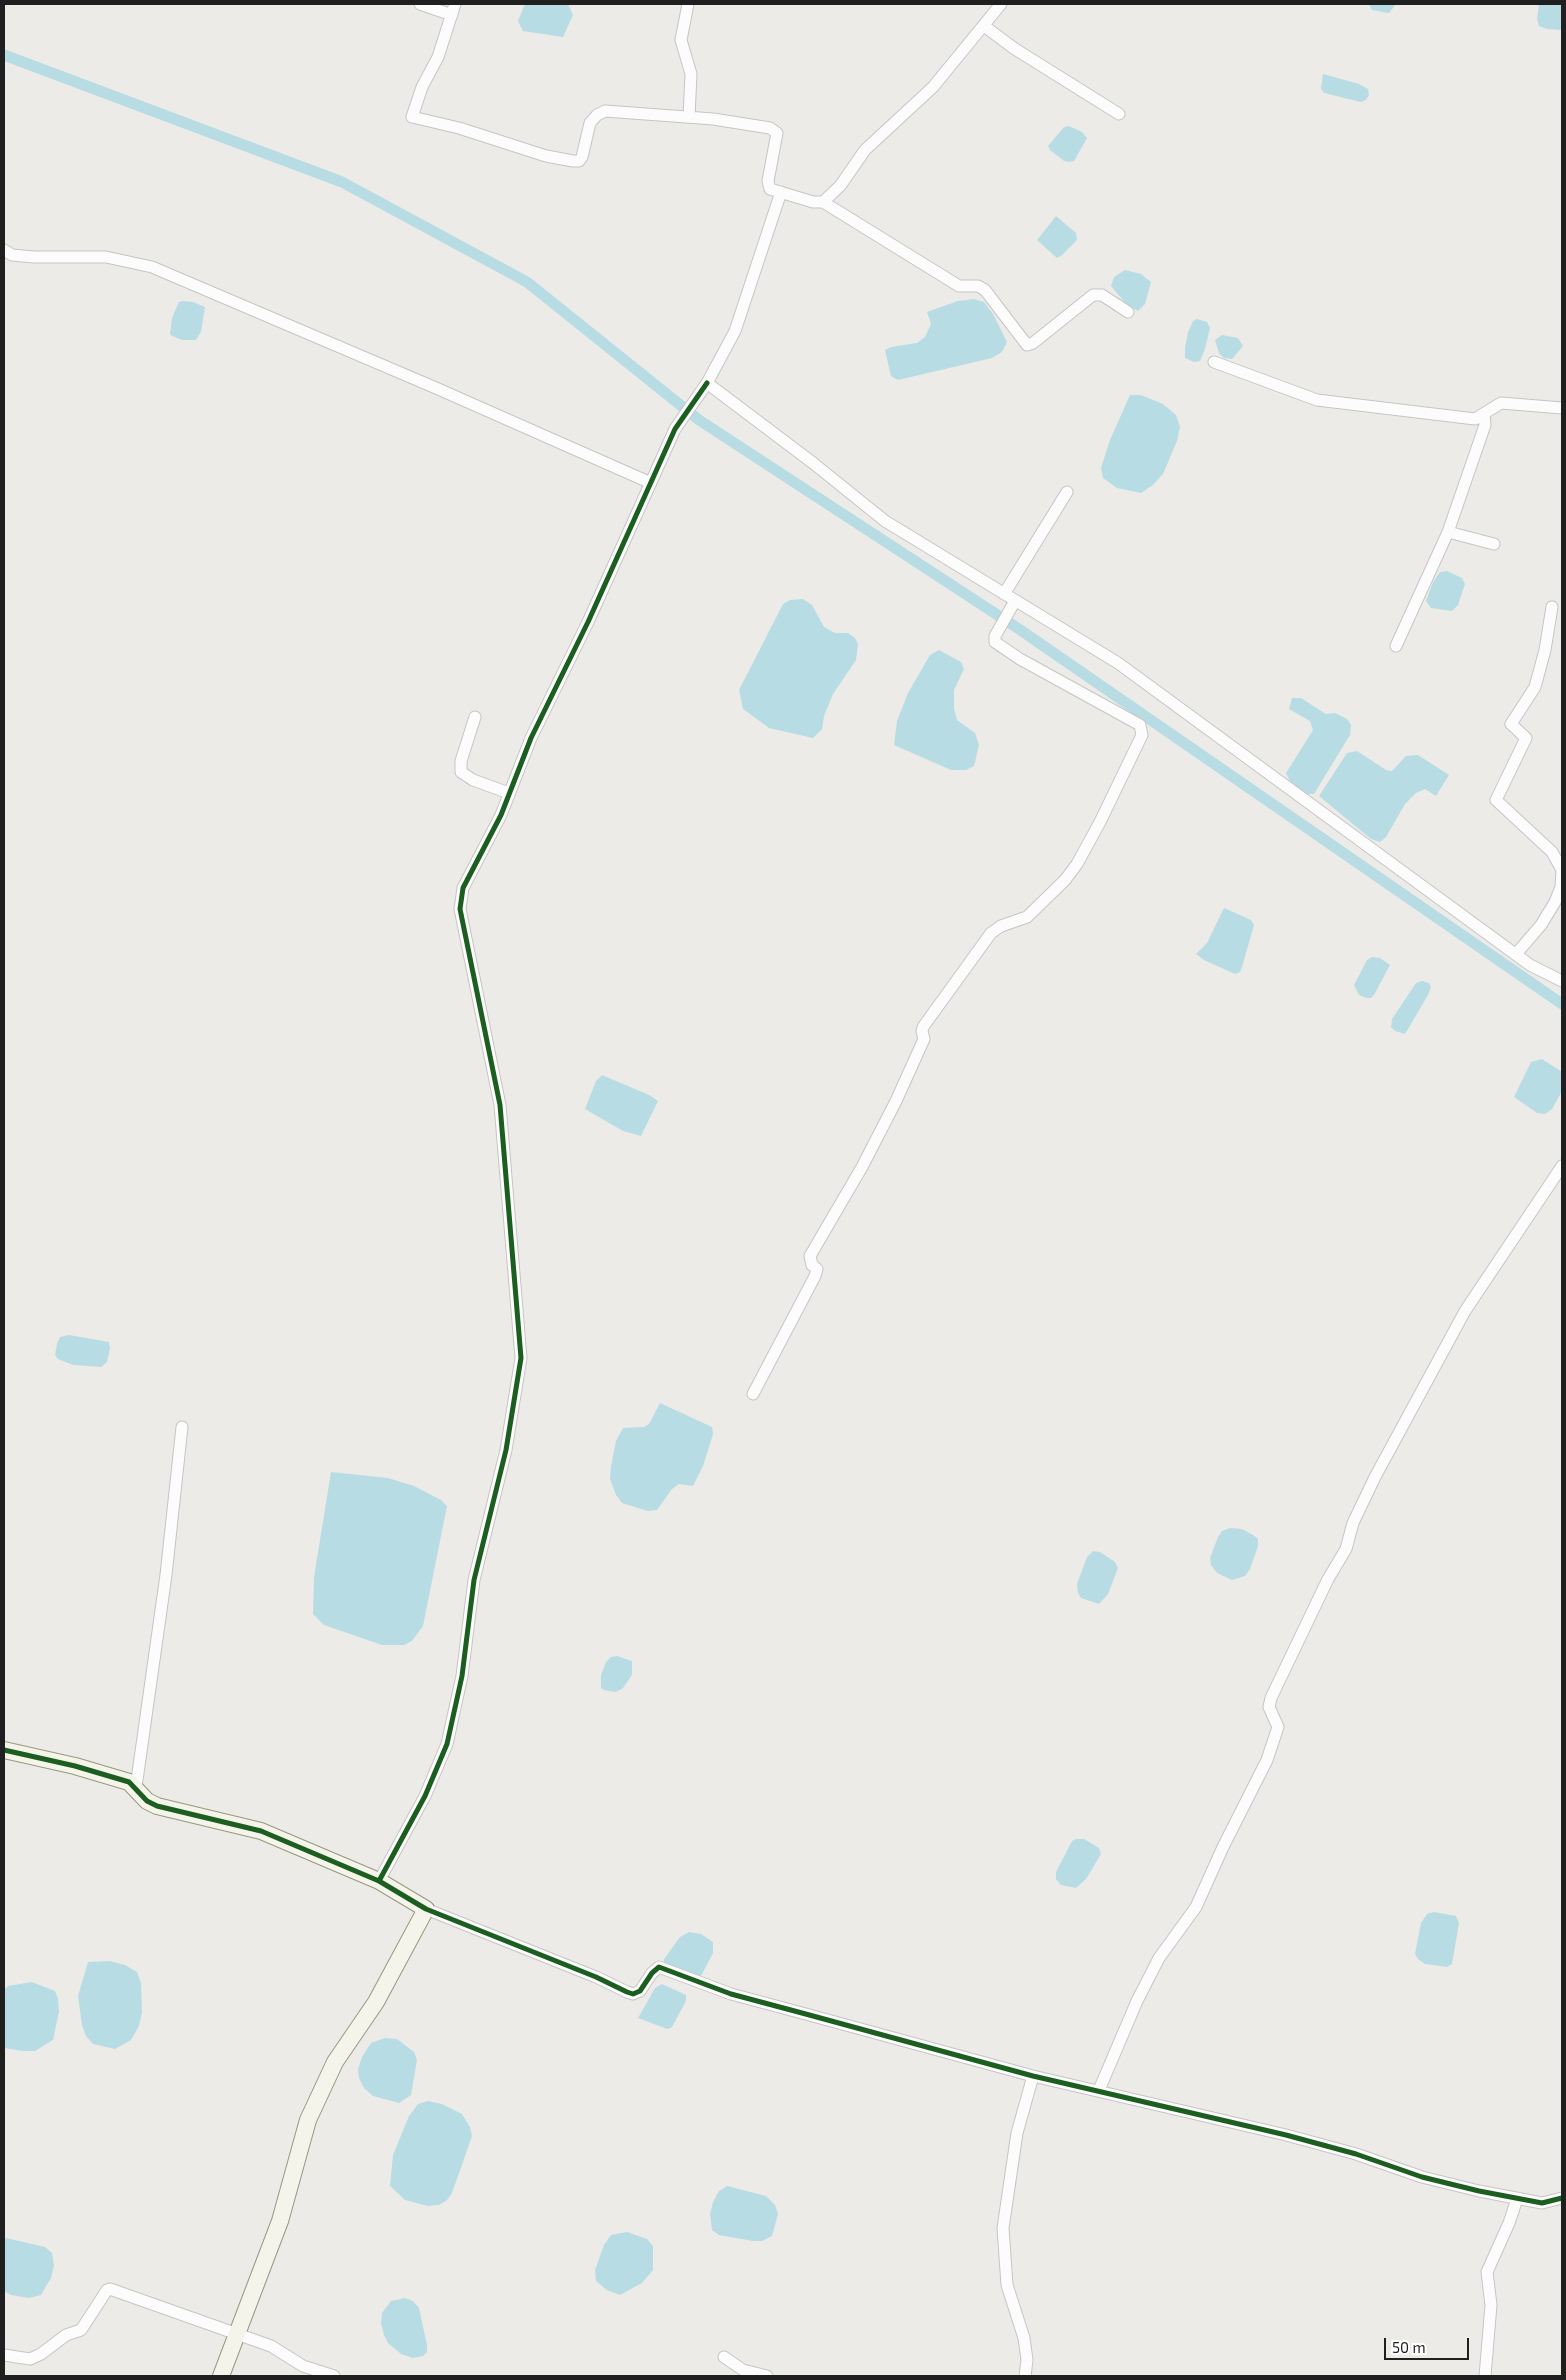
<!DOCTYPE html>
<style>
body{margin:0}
#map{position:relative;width:1566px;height:2380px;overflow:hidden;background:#edebe8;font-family:"Exo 2",sans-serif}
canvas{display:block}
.frame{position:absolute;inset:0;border:5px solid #1f1f1f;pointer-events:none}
.scale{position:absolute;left:1384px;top:2338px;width:85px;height:22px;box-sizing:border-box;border:2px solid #1f1f1f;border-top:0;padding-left:6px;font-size:15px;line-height:18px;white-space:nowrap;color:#1f1f1f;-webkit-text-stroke:4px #fff;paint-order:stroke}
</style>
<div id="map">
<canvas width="1566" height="2380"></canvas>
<div class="frame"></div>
<div class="scale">50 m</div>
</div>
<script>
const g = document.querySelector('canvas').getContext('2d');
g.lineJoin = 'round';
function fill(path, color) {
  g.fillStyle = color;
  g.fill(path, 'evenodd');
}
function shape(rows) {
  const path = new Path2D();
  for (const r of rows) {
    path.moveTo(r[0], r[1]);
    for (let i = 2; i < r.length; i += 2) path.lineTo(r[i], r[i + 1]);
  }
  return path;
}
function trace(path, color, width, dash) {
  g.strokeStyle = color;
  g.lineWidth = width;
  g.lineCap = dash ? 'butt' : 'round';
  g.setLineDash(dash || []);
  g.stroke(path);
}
fill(shape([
 [527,4,568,4,573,15,563,37,523,31,518,21,524,6],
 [1369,4,1396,4,1389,13,1372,10],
 [1539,4,1562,4,1562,30,1547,29,1539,26,1537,19],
 [1323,74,1359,84,1368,89,1369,95,1366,100,1361,102,1324,93,1321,89],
 [1069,126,1082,132,1087,138,1074,161,1069,162,1064,161,1050,150,1048,146,1064,127],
 [1056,216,1076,233,1077,240,1061,256,1057,258,1037,240],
 [1125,270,1141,274,1151,282,1145,304,1138,311,1127,305,1111,286,1114,277],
 [974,299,984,302,993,314,1007,342,1002,352,992,358,898,380,891,376,885,350,891,347,917,343,925,337,931,324,927,312,958,301],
 [183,301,193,302,205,307,201,332,196,340,182,340,170,335,172,318,179,302],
 [1197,319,1207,322,1210,328,1205,349,1200,361,1194,362,1185,358,1185,348,1188,332,1193,321],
 [1222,335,1238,338,1243,346,1232,359,1224,358,1219,353,1215,340],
 [1130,395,1141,395,1163,404,1176,415,1180,427,1177,441,1163,474,1153,485,1141,493,1117,488,1103,478,1101,468,1110,440],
 [1447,571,1462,578,1465,584,1458,605,1452,611,1431,608,1426,601,1433,582,1440,572],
 [803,599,812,605,824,627,835,633,848,633,855,638,858,644,856,660,833,694,824,716,822,729,813,738,769,728,743,709,739,690,783,604,790,600],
 [939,650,961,662,964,669,954,690,954,708,957,720,975,733,979,745,974,766,966,770,951,770,894,745,897,721,908,693,930,655],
 [1292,698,1301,698,1326,714,1335,713,1347,719,1351,725,1350,735,1314,794,1307,794,1301,790,1290,781,1286,773,1313,730,1310,721,1289,709],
 [1357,751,1386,770,1392,771,1406,756,1418,755,1449,775,1436,796,1425,789,1416,793,1405,804,1386,837,1380,842,1371,839,1319,796,1347,753],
 [1224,908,1251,920,1254,925,1242,967,1240,972,1235,974,1204,960,1196,954,1207,943],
 [1372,957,1380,958,1390,965,1374,995,1371,998,1366,998,1359,995,1354,985,1367,960],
 [1422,981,1429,983,1431,987,1428,995,1405,1034,1395,1031,1391,1027,1392,1019,1416,983],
 [1542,1059,1562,1072,1561,1093,1552,1109,1545,1114,1537,1113,1514,1097,1531,1062],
 [602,1075,649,1095,658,1101,641,1136,623,1131,585,1109,596,1081],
 [69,1335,109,1342,110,1349,107,1362,101,1367,88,1366,73,1365,58,1359,55,1355,57,1344,60,1337],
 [660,1403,712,1427,713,1434,703,1466,693,1486,679,1484,672,1489,657,1510,648,1511,622,1503,616,1495,610,1479,611,1466,616,1441,623,1428,644,1427,649,1424],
 [331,1472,388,1478,414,1486,441,1500,447,1506,423,1626,412,1641,404,1645,382,1645,324,1625,313,1614,314,1577],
 [1230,1528,1242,1529,1253,1535,1258,1539,1258,1546,1250,1569,1245,1576,1232,1580,1217,1573,1211,1565,1210,1558,1218,1537,1222,1531],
 [1093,1551,1100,1552,1115,1562,1118,1568,1108,1594,1099,1604,1081,1598,1078,1593,1077,1584,1087,1557],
 [617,1656,632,1661,632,1675,623,1688,616,1692,604,1690,601,1688,601,1675,606,1662,611,1657],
 [1076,1839,1084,1839,1099,1848,1101,1854,1086,1879,1076,1888,1061,1885,1056,1879,1056,1872,1072,1841],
 [1434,1912,1456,1916,1459,1923,1452,1964,1447,1967,1425,1964,1418,1959,1415,1954,1421,1923,1427,1914],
 [689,1932,701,1934,713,1942,713,1953,700,1978,664,1965,664,1959,680,1937],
 [110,1961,125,1965,137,1972,141,1983,142,2012,139,2026,131,2040,115,2049,93,2044,86,2036,82,2025,78,1996,88,1962],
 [32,1982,55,1991,58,1999,59,2011,53,2040,35,2051,23,2051,4,2048,4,1990,8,1986],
 [662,1984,686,1995,686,2001,672,2027,667,2029,638,2018,655,1988],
 [385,2038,397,2039,414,2052,417,2060,411,2095,399,2103,373,2096,364,2088,359,2078,358,2069,362,2057,371,2043],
 [428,2101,442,2104,462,2114,470,2127,472,2136,452,2193,447,2200,439,2205,428,2206,405,2200,390,2186,393,2155,409,2116,418,2104],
 [727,2186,766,2196,775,2205,778,2214,772,2236,762,2241,753,2241,719,2235,712,2230,710,2214,713,2202,719,2191],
 [627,2232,647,2239,653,2246,653,2270,642,2283,620,2295,607,2290,596,2281,595,2270,604,2245,611,2235],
 [6,2238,45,2247,52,2253,54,2265,51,2278,41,2295,29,2298,11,2295,4,2291,4,2241],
 [405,2298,413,2301,419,2308,427,2345,427,2352,423,2356,413,2358,401,2354,388,2343,384,2335,381,2323,382,2313,391,2301]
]), '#b8dce3');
trace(shape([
 [4,55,342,182,527,282,699,420,1019,629,1562,1004]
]), '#b8dce3', 11);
const street = shape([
 [420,4,452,15],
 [455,4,438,57,422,87,412,117,459,128,546,156,573,161,579,161,582,157,590,123,597,115,605,111,713,119,770,128,777,133,768,181,770,189,813,202,823,202,840,186,865,150,933,87,1001,4],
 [688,4,681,40,691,74,689,117],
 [984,26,1015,49,1119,114],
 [781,192,735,331,707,383,813,463,885,521,1118,663,1530,965,1562,981],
 [823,202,959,286,978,286,985,290,1027,345,1033,343,1093,295,1102,295,1128,312],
 [4,250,12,255,34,257,106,257,152,267,436,388,651,483],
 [1214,362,1317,400,1475,419,1501,403,1562,408],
 [1484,415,1485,425,1448,532,1494,544],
 [1004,594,1067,492],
 [1396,646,1448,532],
 [475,717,461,761,461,772,473,780,509,793],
 [1516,954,1541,925,1555,902,1561,887,1562,870,1552,852,1496,800,1526,738,1511,724,1535,687,1545,650,1552,607],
 [753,1394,815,1276,817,1269,812,1265,810,1256,862,1167,896,1101,924,1039,922,1031,923,1027,991,933,1001,926,1027,917,1065,880,1077,864,1100,822,1142,735,1140,725,1020,659,995,642,995,636,1015,601],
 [136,1787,166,1575,182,1427],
 [379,1881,425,1796,447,1744,462,1676,474,1580,506,1450,521,1358,500,1105,460,909,463,888,501,815,531,738,588,622,675,429,707,383],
 [426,1909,596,1977,627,1992,633,1994,640,1991,652,1973,659,1967,731,1994,802,2013,1033,2076,1286,2135,1356,2154,1422,2177,1479,2191,1542,2203,1562,2198],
 [1099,2090,1137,2001,1159,1958,1196,1907,1223,1847,1267,1760,1278,1727,1269,1707,1271,1698,1328,1579,1346,1549,1353,1523,1375,1477,1465,1311,1562,1166],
 [4,2355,30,2359,41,2354,66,2335,81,2330,107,2290,110,2289,271,2346,303,2366,334,2376],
 [724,2357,743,2370,767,2376],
 [1025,2376,1027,2360,1024,2338,1007,2285,1003,2228,1017,2133,1033,2076],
 [1485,2376,1491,2305,1487,2272,1509,2223,1517,2199]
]);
const secondary = shape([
 [4,1750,75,1766,129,1782,147,1801,157,1806,261,1831,379,1881,426,1909,376,2002,335,2062,308,2120,280,2221,221,2376]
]);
trace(street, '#c6c5c4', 13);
trace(secondary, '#97987e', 18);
trace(street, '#fcfcfc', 11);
trace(secondary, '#f4f4eb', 16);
trace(shape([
 [4,1750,75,1766,129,1782,147,1801,157,1806,261,1831,379,1881,426,1909,596,1977,627,1992,633,1994,640,1991,652,1973,659,1967,731,1994,802,2013,1033,2076,1286,2135,1356,2154,1422,2177,1479,2191,1542,2203,1562,2198],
 [379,1881,425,1796,447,1744,462,1676,474,1580,506,1450,521,1358,500,1105,460,909,463,888,501,815,531,738,588,622,675,429,707,383]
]), '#1b5e20', 5);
</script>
